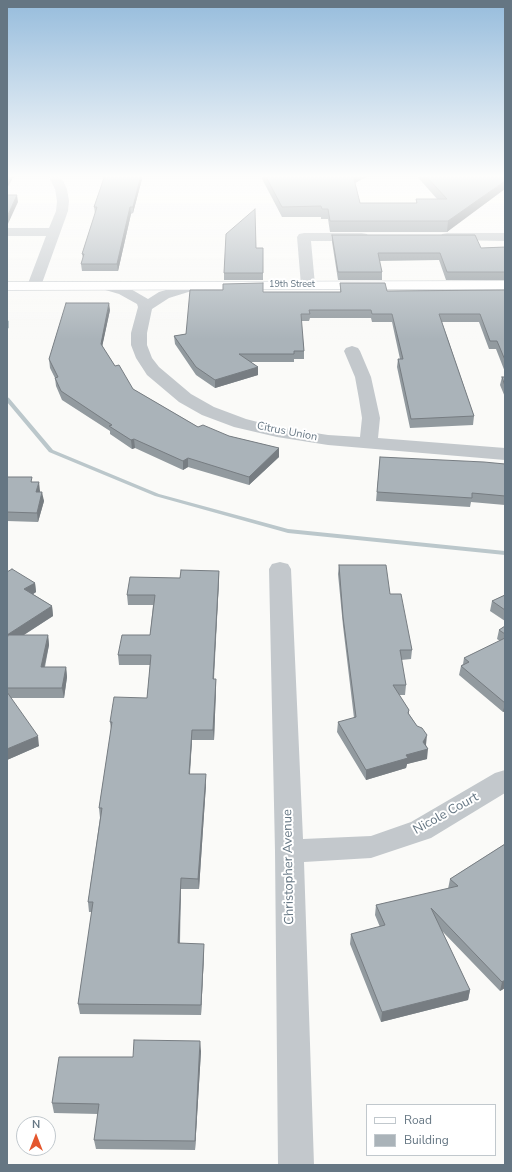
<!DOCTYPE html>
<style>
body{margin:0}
#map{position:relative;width:512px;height:1172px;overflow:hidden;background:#fafaf8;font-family:"Nunito Sans",sans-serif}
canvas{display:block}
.frame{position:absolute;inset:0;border:8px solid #657683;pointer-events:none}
.legend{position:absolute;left:366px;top:1104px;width:130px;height:52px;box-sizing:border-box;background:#fff;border:1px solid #c1c8cd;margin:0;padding:5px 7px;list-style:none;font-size:12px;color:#657683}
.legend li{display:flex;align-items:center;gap:8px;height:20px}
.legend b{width:20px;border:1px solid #c1c8cd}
.north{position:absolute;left:16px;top:1116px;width:40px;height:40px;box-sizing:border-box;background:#fff;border:1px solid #c1c8cd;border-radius:50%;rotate:0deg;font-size:11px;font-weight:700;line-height:16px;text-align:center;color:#657683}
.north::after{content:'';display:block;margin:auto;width:14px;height:18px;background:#e4572e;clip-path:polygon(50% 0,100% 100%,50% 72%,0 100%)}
</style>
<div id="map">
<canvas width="512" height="1172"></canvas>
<div class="frame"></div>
<ul class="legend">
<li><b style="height:5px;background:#fff"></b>Road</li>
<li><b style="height:11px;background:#aab3b9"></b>Building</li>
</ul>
<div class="north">N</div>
</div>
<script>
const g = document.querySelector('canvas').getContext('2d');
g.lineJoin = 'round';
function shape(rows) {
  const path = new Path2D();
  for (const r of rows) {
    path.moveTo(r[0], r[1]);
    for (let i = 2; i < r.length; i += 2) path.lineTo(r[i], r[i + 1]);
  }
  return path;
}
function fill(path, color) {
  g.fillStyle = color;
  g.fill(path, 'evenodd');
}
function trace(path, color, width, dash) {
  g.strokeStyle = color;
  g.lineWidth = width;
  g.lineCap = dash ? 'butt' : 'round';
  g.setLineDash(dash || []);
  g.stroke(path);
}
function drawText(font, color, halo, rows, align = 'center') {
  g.font = font + ' "Nunito Sans",sans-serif';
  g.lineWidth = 4;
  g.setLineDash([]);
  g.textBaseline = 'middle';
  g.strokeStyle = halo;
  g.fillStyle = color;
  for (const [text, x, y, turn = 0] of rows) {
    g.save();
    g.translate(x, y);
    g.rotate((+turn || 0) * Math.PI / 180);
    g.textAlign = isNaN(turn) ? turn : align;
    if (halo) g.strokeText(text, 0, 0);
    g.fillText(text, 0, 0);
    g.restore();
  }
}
fill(shape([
 [7,320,9,321,9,328,7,329,7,320],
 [7,397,9,398,53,450,159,494,288,529,505,551,505,555,288,533,155,496,49,452,7,402,7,397]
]), '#bbc7cb');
const secondary = shape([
 [505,281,505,289,7,290,7,282,505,281]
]);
trace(secondary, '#b3babf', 1);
fill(shape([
 [48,175,60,175,67,189,69,201,68,211,41,286,39,289,34,290,29,289,27,286,46,236,7,236,7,228,49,228,56,211,57,201,55,189,48,175],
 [304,233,362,233,367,234,369,237,367,240,362,241,311,241,315,285,313,288,308,289,303,288,301,285,297,237,299,234,304,233],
 [447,233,504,233,505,241,442,240,440,237,442,234,447,233],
 [107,282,129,288,148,299,159,292,193,282,198,283,200,286,198,289,169,298,152,309,147,333,147,345,152,358,159,367,191,394,214,407,246,419,277,427,328,435,360,437,362,418,359,399,355,377,344,351,346,348,352,346,358,348,360,351,371,377,380,418,378,438,505,448,505,460,328,445,277,437,234,427,202,415,179,402,147,375,136,358,131,345,131,333,138,307,137,304,119,294,102,289,100,286,102,283,107,282],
 [280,562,288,564,291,569,303,839,371,836,411,822,495,773,505,770,505,793,431,838,371,858,304,862,314,1165,278,1165,275,851,269,569,272,564,280,562]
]), '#c3c8cc');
fill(secondary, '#fff');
fill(shape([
 [105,175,143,175,133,213,131,214,118,271,82,271,81,264,83,258,82,254,95,214,94,207],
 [260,175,366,175,366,177,355,183,360,203,416,203,416,199,437,199,416,175,505,175,447,232,330,232,328,219,321,219,321,217,282,217],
 [332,235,481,248,505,247,505,280,446,280,439,260,379,261,382,272,382,280,338,280,332,242],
 [256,248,263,248,263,280,224,280,224,273],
 [340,283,387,291,505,290,505,372,496,349,489,349,479,322,442,322,474,416,473,425,410,428,397,367,398,359,400,359,392,322,372,322,371,318,310,318,309,321,301,321,304,351,304,359,294,359,294,362,251,362,258,367,258,375,215,388,196,375,175,344,174,336,186,334,263,292,340,292],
 [110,310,102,346,115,366,133,389,198,427,229,436,279,448,279,457,249,485,188,467,183,470,135,448,132,449,110,434,110,431,62,400,56,386,55,378,50,368,49,359],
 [502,377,505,377,505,397,500,385],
 [380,457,505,464,505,505,471,502,470,507,376,501],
 [7,477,33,482,40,491,40,492,44,501,38,522,7,521],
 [339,565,390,594,412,650,411,659,401,660,406,685,405,695,399,695,409,710,409,714,417,726,426,745,427,759,407,764,406,768,366,780,337,732,338,722,354,718,343,626,338,574],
 [219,571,219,580,214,679,216,679,216,689,214,740,192,740,190,774,206,784,199,889,181,889,180,943,204,954,201,1015,80,1014,78,1004,92,912,89,912,88,902,100,818,99,808,111,730,110,722,147,698,150,665,119,665,118,655,150,635,153,605,128,605,127,595,180,578],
 [7,572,35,583,36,592,33,594,52,606,53,616,24,635,48,635,49,645,45,667,66,667,67,677,64,698,11,698,39,746,7,760],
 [505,595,505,621,490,611,492,601],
 [505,626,505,711,503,712,459,675,461,666,463,664,464,658,500,641,497,639,499,630],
 [505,844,505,988,500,991,442,931,470,990,468,1000,381,1022,350,944,351,934,380,927,375,915,376,905,448,889,450,879],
 [201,1051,195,1150,96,1149,94,1140,98,1114,54,1113,52,1103,133,1057]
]), '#929a9f');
fill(shape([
 [10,175,15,175,7,188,7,180],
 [141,175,143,175,133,213,133,207],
 [353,175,366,175,366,177,353,184],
 [505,181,505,189,447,232,448,221],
 [17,195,18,202,7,226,7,217],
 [130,207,131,214,118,271,117,264],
 [109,303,110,310,101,352,101,344],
 [258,367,258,375,215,388,215,380],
 [134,439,135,448,132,449,131,440],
 [279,448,279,457,249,485,249,477],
 [188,458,188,467,183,470,183,461],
 [39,482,40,491,37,501,36,492],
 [42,492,44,501,38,522,37,513],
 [219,571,219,580,213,689,213,679],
 [35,583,36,592,26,599,24,589],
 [52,606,53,616,8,645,7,635],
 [48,635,49,645,42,677,41,667],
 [66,667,67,677,64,698,62,688],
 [216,679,216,689,214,740,213,730],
 [505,702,505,711,503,712,505,703],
 [192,730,192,740,189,784,189,774],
 [427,735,426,745,428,749,427,759,407,764,406,768,366,780,366,770,406,755,423,742],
 [38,736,39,746,7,760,7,749],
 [206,774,206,784,199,889,198,879],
 [181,878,181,889,179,953,178,943],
 [204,944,204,954,201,1015,201,1005],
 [505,980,505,988,500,991,502,982],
 [470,990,468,1000,381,1022,382,1012],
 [200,1041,201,1051,195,1150,195,1141]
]), '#777d82');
const building = shape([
 [7,175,10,175,7,180,7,175],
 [105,175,141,175,133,207,130,207,117,264,81,264,84,254,82,254,97,207,94,207,105,175],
 [265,175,353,175,360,203,417,203,416,199,447,199,425,175,505,175,505,181,448,221,330,221,328,209,322,209,321,206,282,207,265,175],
 [7,195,17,195,7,217,7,195],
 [255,209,256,248,263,248,263,273,224,273,226,234,255,209],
 [332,235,475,235,481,248,505,247,505,272,447,272,440,253,378,253,382,272,338,272,332,235],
 [263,283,263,292,341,292,340,283,385,283,387,291,505,290,505,360,497,341,490,341,480,314,439,314,474,416,411,419,398,359,403,359,392,314,372,314,371,310,309,310,310,314,301,314,304,351,294,351,294,354,239,354,258,367,215,380,196,367,174,336,186,334,190,290,223,290,223,284,263,283],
 [66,303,109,303,101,344,115,366,119,365,133,389,198,427,203,425,229,436,279,448,249,477,188,458,183,461,134,439,131,440,109,426,112,425,61,391,55,378,58,377,49,359,66,303],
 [502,377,505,377,505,386,502,377],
 [380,457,484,462,505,464,505,496,472,493,472,498,377,492,380,457],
 [7,477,32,477,31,482,39,482,36,492,42,492,37,513,7,512,7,477],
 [339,565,386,565,390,594,401,594,412,650,400,650,406,685,393,685,409,710,408,713,417,726,422,728,427,735,423,742,428,749,406,755,408,758,366,770,338,722,356,717,343,617,339,565],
 [12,569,35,583,24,589,52,606,7,635,7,572,12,569],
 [181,570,219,571,213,679,216,679,213,730,192,730,189,774,206,774,198,879,181,878,178,943,204,944,201,1005,78,1004,93,902,88,902,102,808,99,808,112,722,110,722,114,697,147,698,151,655,118,655,122,635,150,635,155,595,127,595,130,577,180,578,181,570],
 [505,595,505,610,492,601,505,595],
 [505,626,505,634,499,630,505,626],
 [8,635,48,635,41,667,66,667,62,688,7,688,7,640,8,635],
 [505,638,505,703,461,666,469,662,464,658,505,638],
 [7,692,38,736,7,749,7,692],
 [505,844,505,980,502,982,431,908,470,990,382,1012,351,934,385,925,376,905,458,886,450,879,505,844],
 [134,1040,200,1041,195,1141,94,1140,99,1104,52,1103,59,1057,133,1057,134,1040]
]);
fill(building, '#aab3b9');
trace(building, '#777d82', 1);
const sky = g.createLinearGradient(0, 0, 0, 339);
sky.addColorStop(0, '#96bcdc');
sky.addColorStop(0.52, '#fdfdfc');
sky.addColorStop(1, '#fdfdfc00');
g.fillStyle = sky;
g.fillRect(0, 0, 512, 339);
drawText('9px', '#657683', '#fff', [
 ["19th Street",292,285]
]);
drawText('11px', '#657683', '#fff', [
 ["Citrus Union",287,432,11]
]);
drawText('13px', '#657683', '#fff', [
 ["Nicole Court",446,814,-29],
 ["Christopher Avenue",289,867,-91]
]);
</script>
